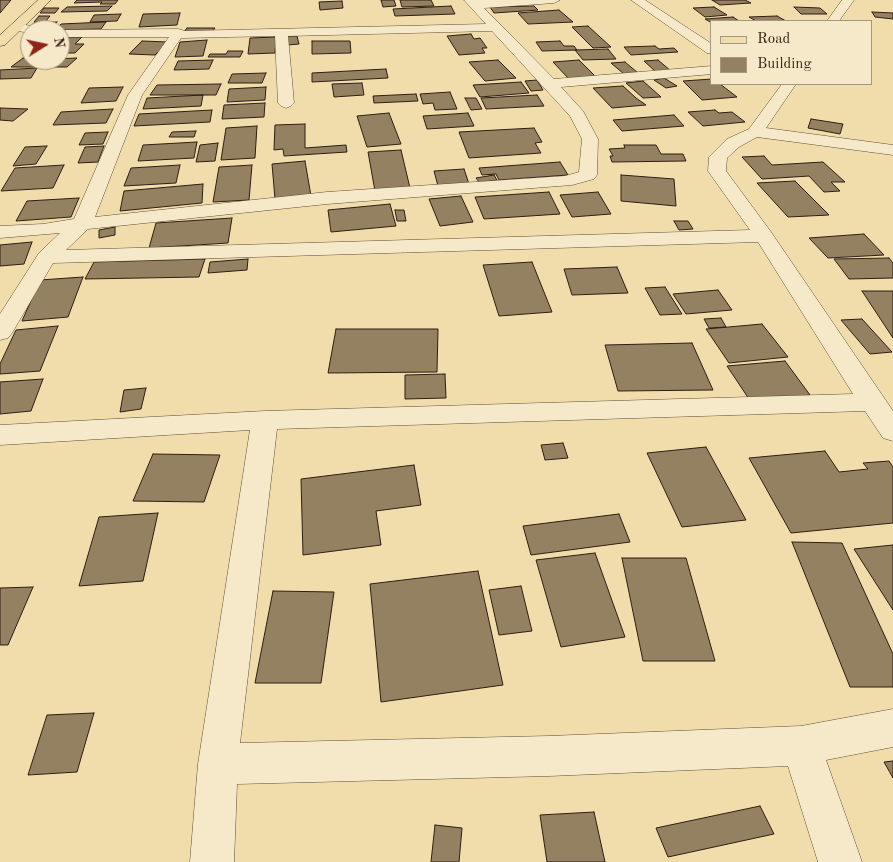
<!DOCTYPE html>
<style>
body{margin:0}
#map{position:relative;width:893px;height:862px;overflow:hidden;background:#f1ddac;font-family:"Old Standard TT",serif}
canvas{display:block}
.legend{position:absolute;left:710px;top:20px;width:162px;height:65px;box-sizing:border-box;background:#f6e9c9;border:1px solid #a69780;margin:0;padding:6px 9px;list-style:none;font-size:15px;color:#2f1d12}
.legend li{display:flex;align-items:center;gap:10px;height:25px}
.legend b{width:25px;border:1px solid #a69780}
.north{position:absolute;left:20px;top:20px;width:50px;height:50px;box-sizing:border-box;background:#f6e9c9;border:1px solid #a69780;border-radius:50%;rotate:80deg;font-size:14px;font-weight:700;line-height:20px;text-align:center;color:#2f1d12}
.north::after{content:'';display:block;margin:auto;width:18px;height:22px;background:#8f2418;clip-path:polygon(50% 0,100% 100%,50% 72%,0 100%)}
</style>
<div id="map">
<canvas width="893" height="862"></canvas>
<ul class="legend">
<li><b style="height:6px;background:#f1ddac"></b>Road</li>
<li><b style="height:14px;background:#948162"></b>Building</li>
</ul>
<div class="north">N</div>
</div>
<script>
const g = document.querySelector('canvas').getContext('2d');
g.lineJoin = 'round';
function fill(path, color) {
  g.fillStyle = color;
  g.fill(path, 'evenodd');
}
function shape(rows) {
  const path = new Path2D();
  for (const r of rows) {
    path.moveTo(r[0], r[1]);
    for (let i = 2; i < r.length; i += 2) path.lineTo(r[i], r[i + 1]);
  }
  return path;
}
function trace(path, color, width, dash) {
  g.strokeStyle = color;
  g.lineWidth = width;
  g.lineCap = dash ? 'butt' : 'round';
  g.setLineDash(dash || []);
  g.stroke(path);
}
const building = shape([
 [0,0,11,0,0,13,0,0],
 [77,0,118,0,115,4,100,4,102,2,74,3,77,0],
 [381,0,394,0,396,6,383,7,381,0],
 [400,0,431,0,434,6,402,7,400,0],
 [712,0,745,0,751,3,720,5,712,0],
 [342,1,343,8,320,10,319,2,342,1],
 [112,6,107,11,61,12,67,7,112,6],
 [451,6,455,14,395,16,393,9,451,6],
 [534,6,538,10,494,13,490,7,534,6],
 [714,7,727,15,705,17,693,8,714,7],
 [794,7,820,8,827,14,801,14,794,7],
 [44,8,59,8,55,13,40,13,44,8],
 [559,10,573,22,528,24,518,13,559,10],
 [872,12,893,13,893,19,875,17,872,12],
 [180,13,177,25,139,27,143,14,180,13],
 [121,14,117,21,90,22,94,15,121,14],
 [39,16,50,16,45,22,34,22,39,16],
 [777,16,786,21,756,21,749,17,777,16],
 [733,17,739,21,712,21,712,23,705,19,733,17],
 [57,22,55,24,44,25,41,28,28,28,34,23,57,22],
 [106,22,101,29,56,30,61,24,106,22],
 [588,26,611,47,593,48,572,27,588,26],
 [187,28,215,28,212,32,184,32,187,28],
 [471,34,474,39,480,38,487,48,482,48,485,53,459,55,447,36,471,34],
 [286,36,297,36,299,44,288,45,286,36],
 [63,37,82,37,75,44,84,44,75,53,60,53,60,39,63,37],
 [276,37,275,53,248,54,250,38,276,37],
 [207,40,203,56,175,57,180,42,207,40],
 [142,41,168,42,155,55,129,54,142,41],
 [312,41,350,41,351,53,312,54,312,41],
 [560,41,564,46,574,46,577,50,542,51,536,42,560,41],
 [655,46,659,49,674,48,678,52,631,55,624,47,655,46],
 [608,49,616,59,583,60,575,50,608,49],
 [228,51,243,51,240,57,208,57,210,54,226,54,228,51],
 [23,58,30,58,30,60,77,58,67,67,11,67,23,58],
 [213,60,209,69,174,70,178,61,213,60],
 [498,60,516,78,485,81,469,62,498,60],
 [579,60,595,76,569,79,553,62,579,60],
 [658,60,671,71,656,72,644,61,658,60],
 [625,62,638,73,624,74,611,63,625,62],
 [37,68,31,78,0,79,0,70,37,68],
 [386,69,388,78,312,82,312,73,386,69],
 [266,73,262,83,228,83,232,74,266,73],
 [664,78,677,86,666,88,654,80,664,78],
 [712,79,712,84,720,84,737,97,702,100,683,81,712,79],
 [537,80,543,90,531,91,525,81,537,80],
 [643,81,661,97,643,98,626,83,643,81],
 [521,82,529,93,480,97,473,85,521,82],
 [362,83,364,95,334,97,332,84,362,83],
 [221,84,216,95,150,95,157,85,221,84],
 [623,86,636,98,646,105,612,108,593,88,623,86],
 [123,87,116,101,81,103,89,88,123,87],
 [266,87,265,100,227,102,229,89,266,87],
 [450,92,457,109,435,110,433,103,423,104,420,94,450,92],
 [416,94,418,101,374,103,373,96,416,94],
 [203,95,201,106,143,109,147,98,203,95],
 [537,95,544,106,486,109,481,98,537,95],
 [465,98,476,98,482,109,471,110,465,98],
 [265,103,264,117,222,119,224,105,265,103],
 [0,108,28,109,13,121,0,120,0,108],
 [113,109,106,123,53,125,61,112,113,109],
 [212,110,210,122,134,126,139,114,212,110],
 [715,110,719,113,732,112,745,122,703,126,688,112,715,110],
 [389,113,401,144,367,147,357,116,389,113],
 [468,113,474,126,427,129,423,116,468,113],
 [674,115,684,126,622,131,613,120,674,115],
 [811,119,843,124,840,134,808,128,811,119],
 [305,124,305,148,346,145,347,152,284,156,283,149,274,150,275,125,305,124],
 [257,126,255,158,221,160,226,128,257,126],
 [534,128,542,142,535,143,541,153,469,158,459,132,534,128],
 [196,131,194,137,169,137,172,132,196,131],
 [108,132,103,144,79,145,85,133,108,132],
 [197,142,194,158,138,161,143,145,197,142],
 [218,143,215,161,196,162,200,145,218,143],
 [624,145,656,145,661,154,683,154,686,161,612,162,610,156,613,156,609,149,625,148,624,145],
 [47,146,36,164,13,166,25,147,47,146],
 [104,146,98,162,78,163,85,147,104,146],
 [401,150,410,188,375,191,368,152,401,150],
 [764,156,772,165,823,162,845,182,831,182,840,191,824,192,809,176,762,179,742,157,764,156],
 [305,161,311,196,275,199,272,164,305,161],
 [560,162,568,175,499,180,496,174,482,175,479,168,560,162],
 [64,165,53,188,1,191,15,168,64,165],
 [180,165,176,183,124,186,131,168,180,165],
 [252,165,249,200,213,202,219,167,252,165],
 [464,169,469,184,438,186,434,171,464,169],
 [494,175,497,180,480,183,476,178,494,175],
 [621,175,674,179,676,206,621,201,621,175],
 [795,181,829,215,788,217,757,183,795,181],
 [203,184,202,203,120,211,124,191,203,184],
 [549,192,560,214,484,219,475,197,549,192],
 [598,192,611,214,572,217,560,195,598,192],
 [461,196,473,222,440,226,429,199,461,196],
 [79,198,71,217,16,221,27,201,79,198],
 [390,204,396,226,331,232,328,210,390,204],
 [395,210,404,210,406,221,397,221,395,210],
 [232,218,228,243,149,248,156,223,232,218],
 [674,221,688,221,693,229,679,230,674,221],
 [115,227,115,235,99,238,99,230,115,227],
 [864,234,884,255,828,258,809,238,864,234],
 [32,242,24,264,0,266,0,245,32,242],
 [889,258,893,263,893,278,849,279,834,259,889,258],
 [205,259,199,277,85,279,94,262,205,259],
 [248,259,247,270,208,273,210,262,248,259],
 [532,262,552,312,499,316,483,265,532,262],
 [617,267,628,293,572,295,564,269,617,267],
 [83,277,68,317,22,321,40,280,83,277],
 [665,287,682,314,660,315,645,288,665,287],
 [718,290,732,310,686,314,673,294,718,290],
 [862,291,893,291,893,338,862,291],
 [721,318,726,327,709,328,704,319,721,318],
 [862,319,892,352,870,354,841,320,862,319],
 [762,324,788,357,729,363,706,329,762,324],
 [58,326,40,371,0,374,0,364,16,330,58,326],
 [336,329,438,329,437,372,328,373,336,329],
 [692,343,713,390,618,391,605,345,692,343],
 [785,361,810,395,751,402,727,366,785,361],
 [445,374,446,398,405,399,405,375,445,374],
 [43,379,31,411,0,414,0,382,43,379],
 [146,388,141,409,120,412,124,390,146,388],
 [563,443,568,458,545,460,541,445,563,443],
 [706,447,746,520,682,527,647,453,706,447],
 [825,451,839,472,868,469,863,463,889,461,893,467,893,523,791,533,749,458,825,451],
 [153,454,220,455,204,502,133,501,153,454],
 [414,465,421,505,376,511,381,545,303,555,301,479,414,465],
 [158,513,143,581,79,586,99,517,158,513],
 [619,514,630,542,531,555,523,526,619,514],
 [792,542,842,543,893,654,893,687,850,687,792,542],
 [893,545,893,610,854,549,893,545],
 [595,553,625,637,561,647,536,560,595,553],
 [622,558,686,558,715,661,643,661,622,558],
 [478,571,503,685,381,702,370,584,478,571],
 [521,586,532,631,499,635,489,590,521,586],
 [33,587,8,645,0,645,0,588,33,587],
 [273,591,334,592,321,683,255,683,273,591],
 [94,713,77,772,28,775,47,715,94,713],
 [893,761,893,778,884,762,893,761],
 [760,806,774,834,668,857,656,828,760,806],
 [594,812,605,862,547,862,540,815,594,812],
 [435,825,462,828,459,862,431,862,435,825]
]);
fill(building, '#948162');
trace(building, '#2f1d12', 1);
const minor = shape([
 [464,0,560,0,554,3,484,8,554,79,712,66,712,74,561,87,583,111,598,139,597,175,594,179,572,185,327,204,88,229,66,250,750,230,708,171,709,157,727,139,749,129,782,84,796,84,766,128,893,145,893,155,757,137,739,147,727,158,726,171,771,232,893,411,893,441,883,438,865,411,277,429,240,743,549,736,801,726,893,709,893,747,826,760,862,862,818,862,788,766,549,776,237,784,234,862,190,862,198,764,250,430,0,445,0,425,265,411,853,394,758,242,53,263,12,333,8,338,0,340,0,314,39,253,60,233,0,238,0,226,43,224,74,219,128,95,169,37,60,37,60,30,57,30,178,29,185,31,486,24,464,0],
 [492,31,570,116,582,139,579,172,565,176,327,192,95,217,142,95,181,38,275,36,278,103,281,106,286,108,291,106,294,103,288,36,492,31],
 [631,0,645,0,712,44,712,54,707,53,631,0],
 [842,0,854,0,839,21,827,21,842,0],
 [16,23,36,27,38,30,30,30,30,33,12,30,10,27,16,23]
]);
const major = shape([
 [38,0,51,0,5,45,0,46,0,35,38,0]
]);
trace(minor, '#604d38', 1);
trace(major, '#2f1d12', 1);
fill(minor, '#f6e9c9');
fill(major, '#f1ddac');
</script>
